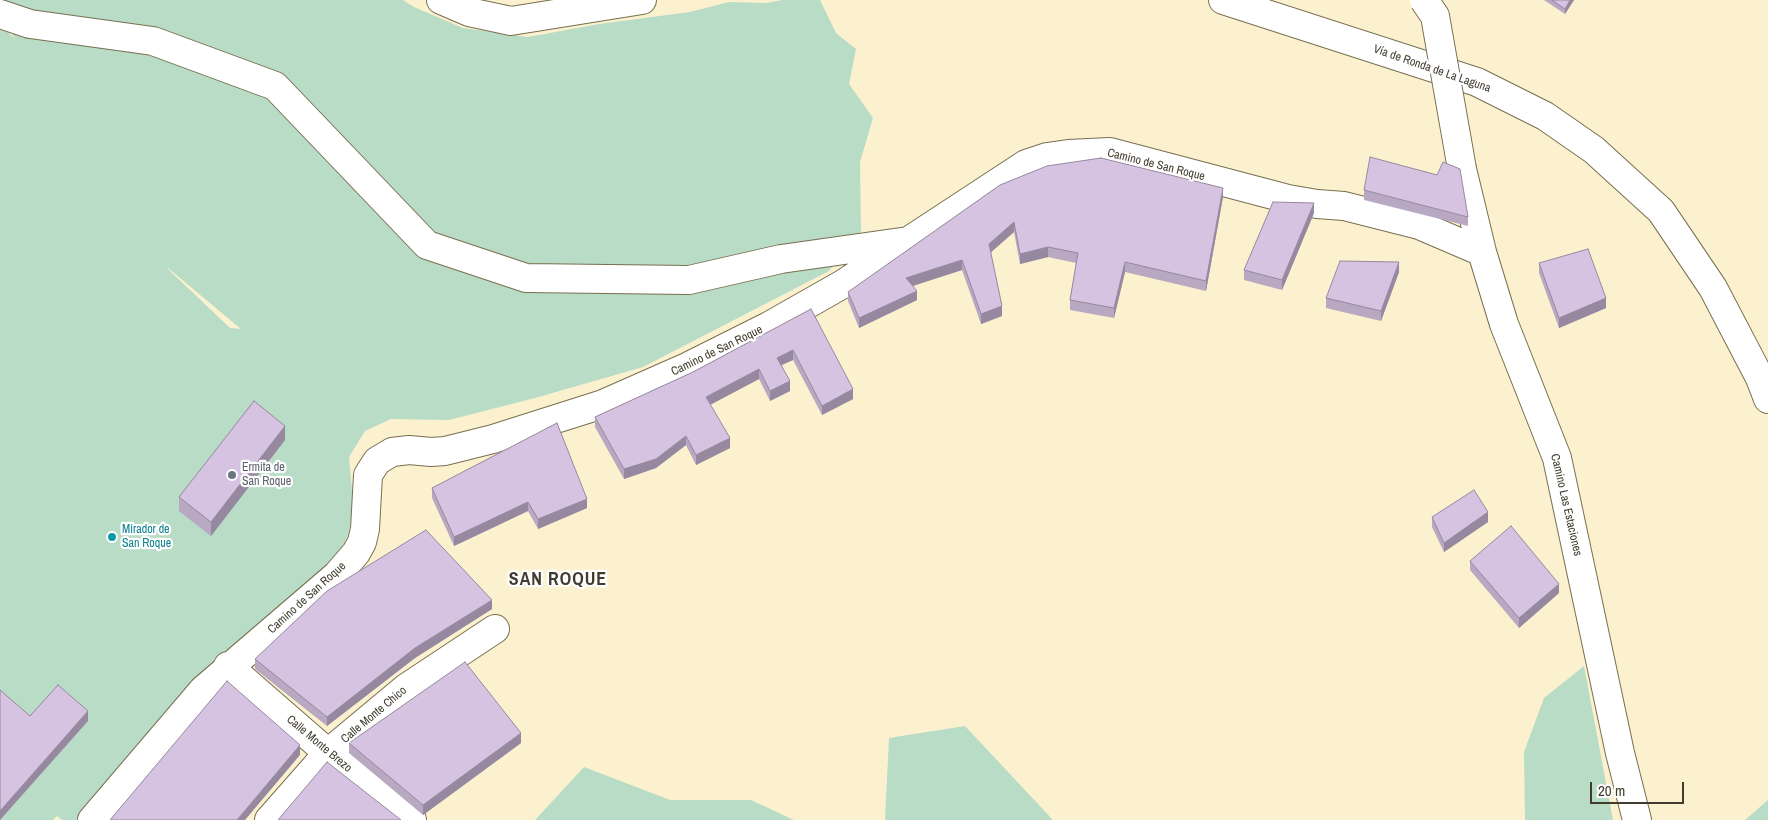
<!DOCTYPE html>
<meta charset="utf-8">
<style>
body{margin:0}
#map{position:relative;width:1768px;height:820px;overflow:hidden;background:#fbf1ce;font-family:"Archivo Narrow",sans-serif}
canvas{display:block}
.scale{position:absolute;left:1590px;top:782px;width:94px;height:22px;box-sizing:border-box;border:2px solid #403c2e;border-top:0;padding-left:6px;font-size:15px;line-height:18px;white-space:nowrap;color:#403c2e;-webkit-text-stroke:4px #fefefe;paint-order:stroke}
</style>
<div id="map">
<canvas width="1768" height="820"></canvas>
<div class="scale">20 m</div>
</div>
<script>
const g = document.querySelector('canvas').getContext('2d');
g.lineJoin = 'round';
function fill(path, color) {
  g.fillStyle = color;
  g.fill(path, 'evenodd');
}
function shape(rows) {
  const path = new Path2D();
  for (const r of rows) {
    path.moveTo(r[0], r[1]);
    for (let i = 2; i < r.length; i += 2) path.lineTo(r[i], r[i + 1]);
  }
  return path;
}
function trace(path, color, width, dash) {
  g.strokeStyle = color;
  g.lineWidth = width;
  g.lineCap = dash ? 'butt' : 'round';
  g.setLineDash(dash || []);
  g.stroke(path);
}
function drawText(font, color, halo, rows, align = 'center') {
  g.font = font + ' "Archivo Narrow",sans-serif';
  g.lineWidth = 4.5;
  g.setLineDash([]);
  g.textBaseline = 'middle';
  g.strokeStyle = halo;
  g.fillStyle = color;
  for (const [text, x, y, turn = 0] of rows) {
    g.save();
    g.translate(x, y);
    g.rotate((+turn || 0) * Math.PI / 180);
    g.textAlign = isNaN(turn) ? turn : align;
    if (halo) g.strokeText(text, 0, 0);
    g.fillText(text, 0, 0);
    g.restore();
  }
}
fill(shape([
 [0,0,403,0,414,7,463,28,528,37,599,24,690,12,729,2,766,3,782,0,820,0,836,33,856,49,849,84,873,118,860,162,861,231,829,271,643,367,535,398,449,420,391,419,365,431,349,457,353,502,349,533,335,561,210,665,78,820,62,820,57,816,53,820,0,820,0,24,16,40,0,17],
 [167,268,168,268,241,329,230,328],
 [1584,666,1613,820,1525,820,1524,752,1544,698],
 [965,726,1053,820,885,820,889,738],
 [584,767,670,800,751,800,794,820,535,820],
 [1768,800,1768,820,1745,820]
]), '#b8dcc6');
const minor = shape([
 [0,14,30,24,153,41,275,86,427,245,526,278,689,280,781,259,901,242],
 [1462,169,1482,252,1504,324,1557,458,1620,753,1637,820],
 [228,666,328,753,412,820],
 [92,820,203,690,337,575,356,553,362,542,365,529,368,475,377,461,392,452,409,450,431,452,445,451,493,439,603,404,687,367,769,326,843,284,1026,164,1047,157,1068,154,1110,152,1288,199,1317,204,1344,206,1419,225,1482,252],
 [269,820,328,753,406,688,495,629]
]);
const major = shape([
 [441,0,469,12,511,21,642,0],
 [1223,0,1477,82,1545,116,1594,150,1661,211,1713,288,1760,378,1768,399]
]);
trace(minor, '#786f50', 30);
trace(major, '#786f50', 30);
trace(minor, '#fff', 28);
trace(major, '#fff', 28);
const minorBridge = shape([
 [1424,0,1435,16,1462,169]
]);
trace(minorBridge, '#786f50', 30, []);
trace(minorBridge, '#fff', 28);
fill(shape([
 [1544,0,1574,0,1565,14],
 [1000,185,1223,197,1206,291,1125,272,1114,318,1070,310,1070,300,1076,263,1048,257,1020,264,1014,232,991,252,1002,316,981,324,962,270,913,286,917,300,859,328,848,301,848,292],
 [1364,190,1468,217,1468,226,1364,200],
 [1314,213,1282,290,1244,280,1244,270],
 [1539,263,1606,308,1559,328,1539,273],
 [1399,272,1381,321,1326,308,1326,298],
 [811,309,853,399,822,415,793,360,782,365,790,391,770,401,759,379,710,405,730,448,696,465,686,445,656,468,624,479,595,427,595,417,693,372],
 [285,440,211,536,179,511,179,497],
 [432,488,587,508,538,529,528,511,454,546,432,498],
 [1432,517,1488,522,1444,552,1432,527],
 [1470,561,1559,593,1519,628,1470,570],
 [492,609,415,658,327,726,255,669,255,659],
 [349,743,521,743,423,815,349,753]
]), '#b8a8c2');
fill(shape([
 [1570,0,1574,0,1565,14,1565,9],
 [1223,188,1223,197,1206,291,1206,281],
 [1314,203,1314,213,1282,290,1282,280],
 [1014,222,1014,232,989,254,989,244],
 [1048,247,1048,257,1020,264,1020,254],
 [962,260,962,270,906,288,906,278],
 [1125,262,1125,272,1114,318,1114,308],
 [1399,262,1399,272,1381,321,1381,311],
 [917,291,917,300,859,328,859,318],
 [1606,298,1606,308,1559,328,1559,318],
 [1002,306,1002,316,981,324,981,314],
 [793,350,793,360,777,367,777,358],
 [759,369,759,379,706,407,706,397],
 [790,381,790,391,770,401,770,391],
 [853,389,853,399,822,415,822,406],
 [285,426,285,440,211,536,211,522],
 [686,436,686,445,656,468,624,479,624,469],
 [730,438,730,448,696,465,696,455],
 [587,499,587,508,538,529,538,519],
 [528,502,528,511,454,546,454,537],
 [1488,512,1488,522,1444,552,1444,543],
 [1559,584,1559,593,1519,628,1519,618],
 [492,600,492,609,415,658,327,726,327,717,415,648],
 [88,711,88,721,0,820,0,811],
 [521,733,521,743,423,815,423,805],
 [300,745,300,755,245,820,237,820]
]), '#96889e');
const building = shape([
 [1552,0,1570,0,1565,9,1552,0],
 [1370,157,1437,175,1443,162,1460,169,1468,217,1364,190,1370,157],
 [1101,158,1223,188,1206,281,1125,262,1114,308,1070,300,1078,253,1048,247,1020,254,1014,222,989,244,1002,306,981,314,962,260,906,278,917,291,859,318,848,292,1000,185,1047,166,1101,158],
 [1273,202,1314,203,1282,280,1244,270,1273,202],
 [1588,249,1606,298,1559,318,1539,263,1588,249],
 [1340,261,1399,262,1381,311,1326,298,1340,261],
 [811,309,853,389,822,406,793,350,777,358,790,381,770,391,759,369,706,397,730,438,696,455,686,436,656,459,624,469,595,417,693,372,811,309],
 [254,401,285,426,211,522,179,497,254,401],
 [557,423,587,499,538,519,528,502,454,537,432,488,557,423],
 [1474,490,1488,512,1444,543,1432,517,1474,490],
 [1511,526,1559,584,1519,618,1470,561,1511,526],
 [426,530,492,600,415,648,327,717,255,659,327,591,426,530],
 [465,662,521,733,423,805,349,743,465,662],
 [227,681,300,745,237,820,110,820,227,681],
 [58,685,88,711,0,811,0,690,30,716,58,685],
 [327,762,401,820,278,820,327,762]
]);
fill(building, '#d6c3e2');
trace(building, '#96889e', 1);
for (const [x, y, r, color] of [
 [232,475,5,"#6b7280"],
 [112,537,5,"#0f9aa8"]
]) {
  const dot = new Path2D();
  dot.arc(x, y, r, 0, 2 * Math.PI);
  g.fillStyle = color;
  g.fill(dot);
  trace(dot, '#fefefe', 2);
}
drawText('12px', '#403c2e', '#fefefe', [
 ["Vía de Ronda de La Laguna",1432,69,19],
 ["Camino de San Roque",1156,165,14],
 ["Camino de San Roque",717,351,-26],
 ["Camino Las Estaciones",1566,505,77],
 ["Camino de San Roque",307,598,-42],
 ["Calle Monte Chico",374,715,-40],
 ["Calle Monte Brezo",319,744,40]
]);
drawText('12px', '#5b616d', '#fefefe', [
 ["Ermita de",242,468],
 ["San Roque",242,482]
], 'left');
drawText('12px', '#0d838f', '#fefefe', [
 ["Mirador de",122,530],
 ["San Roque",122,544]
], 'left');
g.letterSpacing = '1px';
drawText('bold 18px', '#403c2e', '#fefefe', [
 ["SAN ROQUE",558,580]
]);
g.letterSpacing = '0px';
</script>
